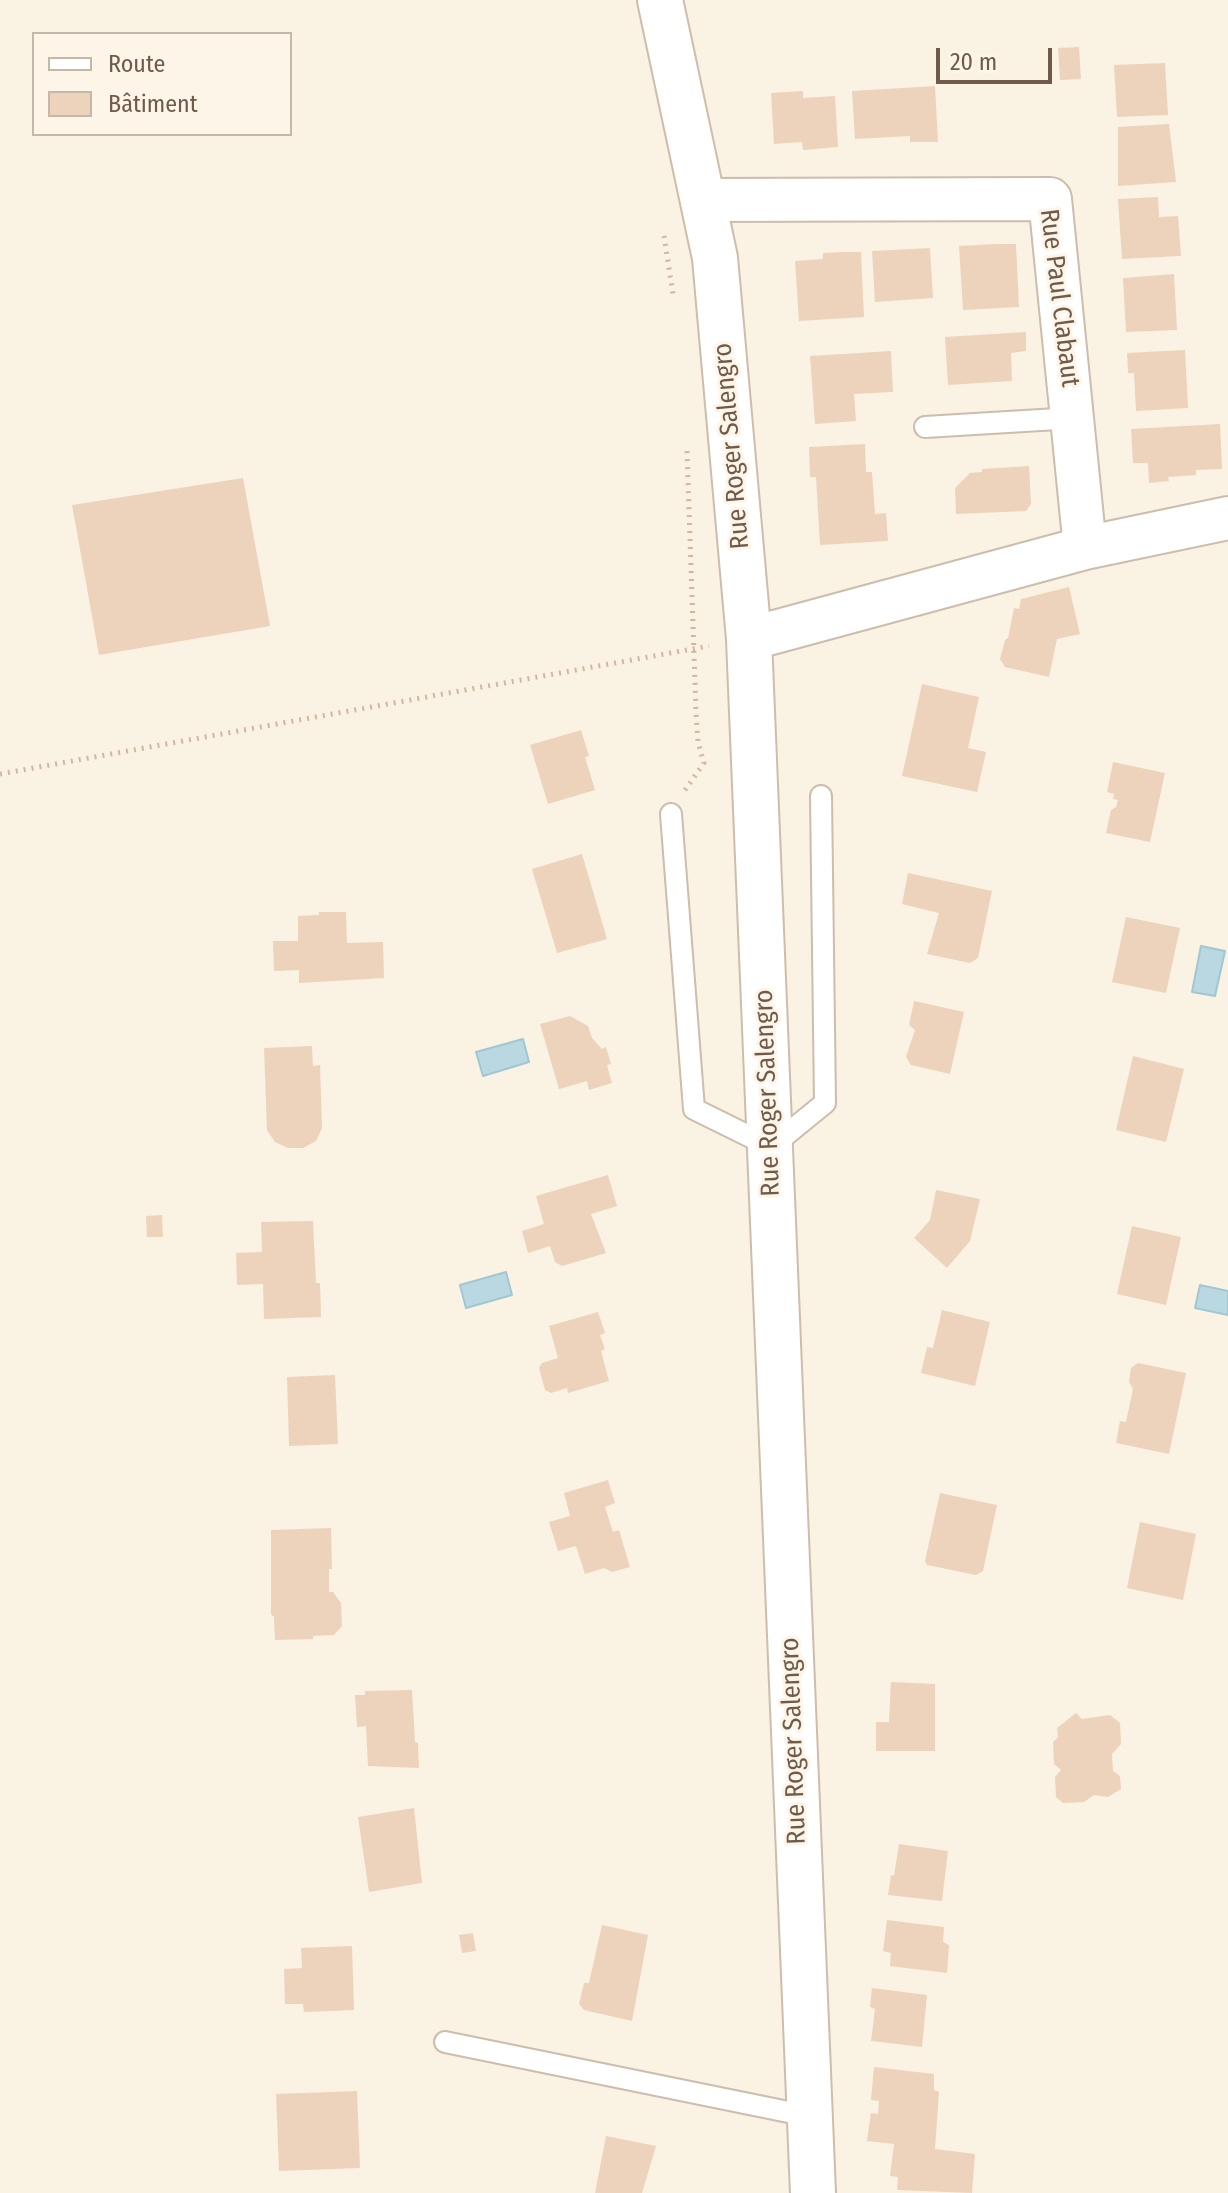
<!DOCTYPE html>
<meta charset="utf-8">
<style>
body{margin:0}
#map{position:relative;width:1228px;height:2193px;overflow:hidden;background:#faf2e2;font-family:"Fira Sans Condensed",sans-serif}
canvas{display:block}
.legend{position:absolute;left:32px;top:32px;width:260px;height:104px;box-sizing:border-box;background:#fdf6e8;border:2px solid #c4b8a9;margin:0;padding:10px 14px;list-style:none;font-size:24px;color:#6f5a4b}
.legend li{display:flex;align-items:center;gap:16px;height:40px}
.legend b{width:40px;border:2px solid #c4b8a9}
.scale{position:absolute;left:936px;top:48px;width:116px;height:36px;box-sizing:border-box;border:4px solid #6f5a4b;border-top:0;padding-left:10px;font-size:24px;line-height:28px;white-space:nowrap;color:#6f5a4b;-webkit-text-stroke:6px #fdf6e8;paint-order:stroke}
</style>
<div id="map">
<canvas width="1228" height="2193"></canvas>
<ul class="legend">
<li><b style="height:10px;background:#fff"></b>Route</li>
<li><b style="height:22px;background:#edd3bc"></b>Bâtiment</li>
</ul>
<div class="scale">20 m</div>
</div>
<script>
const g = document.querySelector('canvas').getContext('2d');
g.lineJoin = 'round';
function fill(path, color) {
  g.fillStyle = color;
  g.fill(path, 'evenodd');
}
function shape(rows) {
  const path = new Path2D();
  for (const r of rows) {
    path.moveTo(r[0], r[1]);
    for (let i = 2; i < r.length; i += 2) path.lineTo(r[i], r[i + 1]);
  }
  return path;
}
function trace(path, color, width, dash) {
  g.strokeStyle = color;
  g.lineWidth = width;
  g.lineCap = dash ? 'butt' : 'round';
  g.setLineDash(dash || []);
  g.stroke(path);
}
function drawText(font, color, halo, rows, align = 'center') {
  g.font = font + ' "Fira Sans Condensed",sans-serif';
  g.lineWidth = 6;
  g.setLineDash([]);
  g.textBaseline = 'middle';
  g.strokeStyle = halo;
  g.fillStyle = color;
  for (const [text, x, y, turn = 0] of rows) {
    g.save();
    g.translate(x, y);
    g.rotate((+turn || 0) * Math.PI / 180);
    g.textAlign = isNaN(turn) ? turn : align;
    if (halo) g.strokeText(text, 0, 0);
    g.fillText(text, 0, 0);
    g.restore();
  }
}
const water = shape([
 [1201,946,1225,951,1215,996,1192,992,1201,946],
 [523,1039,529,1062,483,1076,476,1052,523,1039],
 [506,1272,512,1295,466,1308,460,1285,506,1272],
 [1200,1285,1228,1291,1228,1315,1195,1308,1200,1285]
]);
fill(water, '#b9d8e1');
trace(water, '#a0c7d2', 2);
fill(shape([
 [1079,47,1081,79,1060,80,1058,48],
 [1165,63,1168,115,1117,117,1114,65],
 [935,86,938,142,910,142,910,136,855,139,852,91],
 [803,91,803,98,835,96,838,147,803,150,802,142,774,144,771,93],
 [1169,124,1176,182,1118,186,1118,127],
 [1158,197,1159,217,1178,216,1181,256,1122,259,1118,199],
 [996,244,1016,244,1019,307,963,310,959,246],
 [930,248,933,298,875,302,872,251],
 [842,252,861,252,864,317,799,321,795,261,823,259,823,253],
 [1174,274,1177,330,1126,332,1123,278],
 [1026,332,1026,351,1011,353,1012,381,948,385,945,337],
 [1185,350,1188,408,1136,411,1134,373,1128,373,1127,353],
 [891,351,893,392,854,394,856,421,815,424,810,356],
 [1220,424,1222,469,1196,470,1196,475,1168,477,1169,481,1149,483,1148,463,1133,463,1131,429],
 [865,444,866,472,872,472,875,514,886,513,888,541,820,545,816,477,810,477,809,447],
 [1029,466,1031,504,1026,511,956,514,955,488,970,473,982,472,982,469],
 [243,478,270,626,99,655,72,505],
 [1069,587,1080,634,1057,639,1049,677,1005,667,1000,659,1005,640,1008,638,1014,608,1019,609,1021,599],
 [922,684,979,697,968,748,986,752,977,792,902,776],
 [581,730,589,756,585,757,595,790,548,804,530,745],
 [1113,762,1165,773,1150,842,1106,833,1111,810,1116,807,1118,800,1113,799,1114,794,1107,792],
 [582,854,607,939,557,953,532,869],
 [908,873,992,891,978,958,970,963,927,954,939,913,902,904],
 [319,912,346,912,347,943,383,942,384,978,299,983,299,970,274,971,273,941,298,941,298,916,319,915],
 [1126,917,1180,928,1166,993,1112,982],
 [914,1001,964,1012,950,1074,911,1065,906,1057,915,1030,909,1025],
 [570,1016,588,1026,592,1038,602,1049,606,1047,611,1064,607,1065,612,1083,589,1090,587,1081,559,1089,540,1024],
 [312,1046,313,1066,320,1065,322,1128,316,1141,303,1148,288,1148,275,1142,267,1130,264,1048],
 [1133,1056,1184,1069,1166,1142,1116,1130],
 [608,1175,617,1206,591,1214,606,1253,562,1266,555,1262,550,1246,528,1253,522,1231,544,1224,536,1196],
 [936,1190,980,1199,970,1241,947,1268,914,1238,930,1220],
 [162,1215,163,1237,147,1237,146,1216],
 [313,1221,316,1283,320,1283,321,1317,264,1319,263,1284,237,1285,236,1253,262,1252,261,1222],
 [1132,1226,1181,1237,1166,1305,1117,1294],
 [942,1310,990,1322,975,1386,921,1373,927,1347,933,1348],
 [598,1312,605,1333,600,1335,605,1349,601,1351,609,1381,568,1393,567,1388,551,1393,545,1390,539,1368,542,1363,558,1358,549,1326],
 [1138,1363,1186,1373,1169,1454,1116,1443,1120,1421,1126,1422,1133,1389,1129,1382,1131,1368],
 [335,1375,338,1444,289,1446,287,1377],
 [608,1480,615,1503,605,1507,613,1532,619,1530,630,1567,612,1572,604,1568,585,1574,576,1546,558,1551,549,1522,570,1516,564,1493],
 [940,1493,997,1505,983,1571,976,1575,927,1565,925,1561],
 [1140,1522,1196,1534,1183,1600,1127,1588],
 [331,1528,332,1569,329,1569,329,1592,333,1592,341,1603,342,1626,334,1635,313,1636,313,1639,275,1640,274,1617,271,1614,271,1530],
 [891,1682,935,1684,935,1751,876,1751,876,1722,889,1722],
 [412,1690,415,1742,418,1743,419,1768,368,1766,366,1726,357,1727,355,1695,365,1695,365,1691],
 [1076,1713,1082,1719,1110,1715,1120,1723,1121,1744,1112,1754,1113,1771,1120,1776,1121,1789,1108,1797,1094,1795,1084,1802,1063,1803,1056,1797,1055,1777,1061,1770,1054,1764,1053,1742,1058,1737,1057,1728],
 [414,1808,422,1883,369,1892,358,1817],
 [899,1844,948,1851,942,1901,888,1895,891,1875,894,1876],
 [887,1920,944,1927,943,1942,949,1945,947,1973,890,1966,891,1953,883,1951],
 [602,1925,648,1935,632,2021,584,2010,579,2004,584,1983,589,1983],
 [473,1933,476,1951,462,1953,459,1935],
 [352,1946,354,2010,304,2012,303,2004,285,2004,284,1969,302,1968,301,1948],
 [872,1988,927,1995,922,2047,871,2041,875,2009,870,2007],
 [874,2067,934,2074,934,2090,939,2092,935,2149,975,2154,972,2193,897,2190,898,2177,890,2176,894,2144,867,2141,871,2113,878,2114,879,2101,871,2100],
 [357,2091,360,2168,279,2171,276,2094],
 [606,2136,656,2146,642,2193,595,2193]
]), '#edd3bc');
const lane = shape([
 [925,427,1074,418],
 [671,814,694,1109,771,1147,825,1103,821,796],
 [445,2042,808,2116]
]);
const street = shape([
 [703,200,1050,199,1085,548],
 [749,639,1085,548,1228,518]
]);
const secondary = shape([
 [660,0,715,258,749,639,813,2193]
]);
trace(lane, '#ccbdad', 24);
trace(street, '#ccbdad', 46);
trace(secondary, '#cebdab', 48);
trace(shape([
 [664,236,673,294],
 [0,774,709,646],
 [685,790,704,763,698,742,696,712,687,451]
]), '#d1b7a0', 5, [2, 6]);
trace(lane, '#fff', 20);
trace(street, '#fff', 42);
trace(secondary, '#fff', 44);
drawText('26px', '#6f5a4b', '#fdf6e8', [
 ["Rue Paul Clabaut",1059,298,83],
 ["Rue Roger Salengro",732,446,-95],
 ["Rue Roger Salengro",768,1093,-92],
 ["Rue Roger Salengro",794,1741,-92]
]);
</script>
